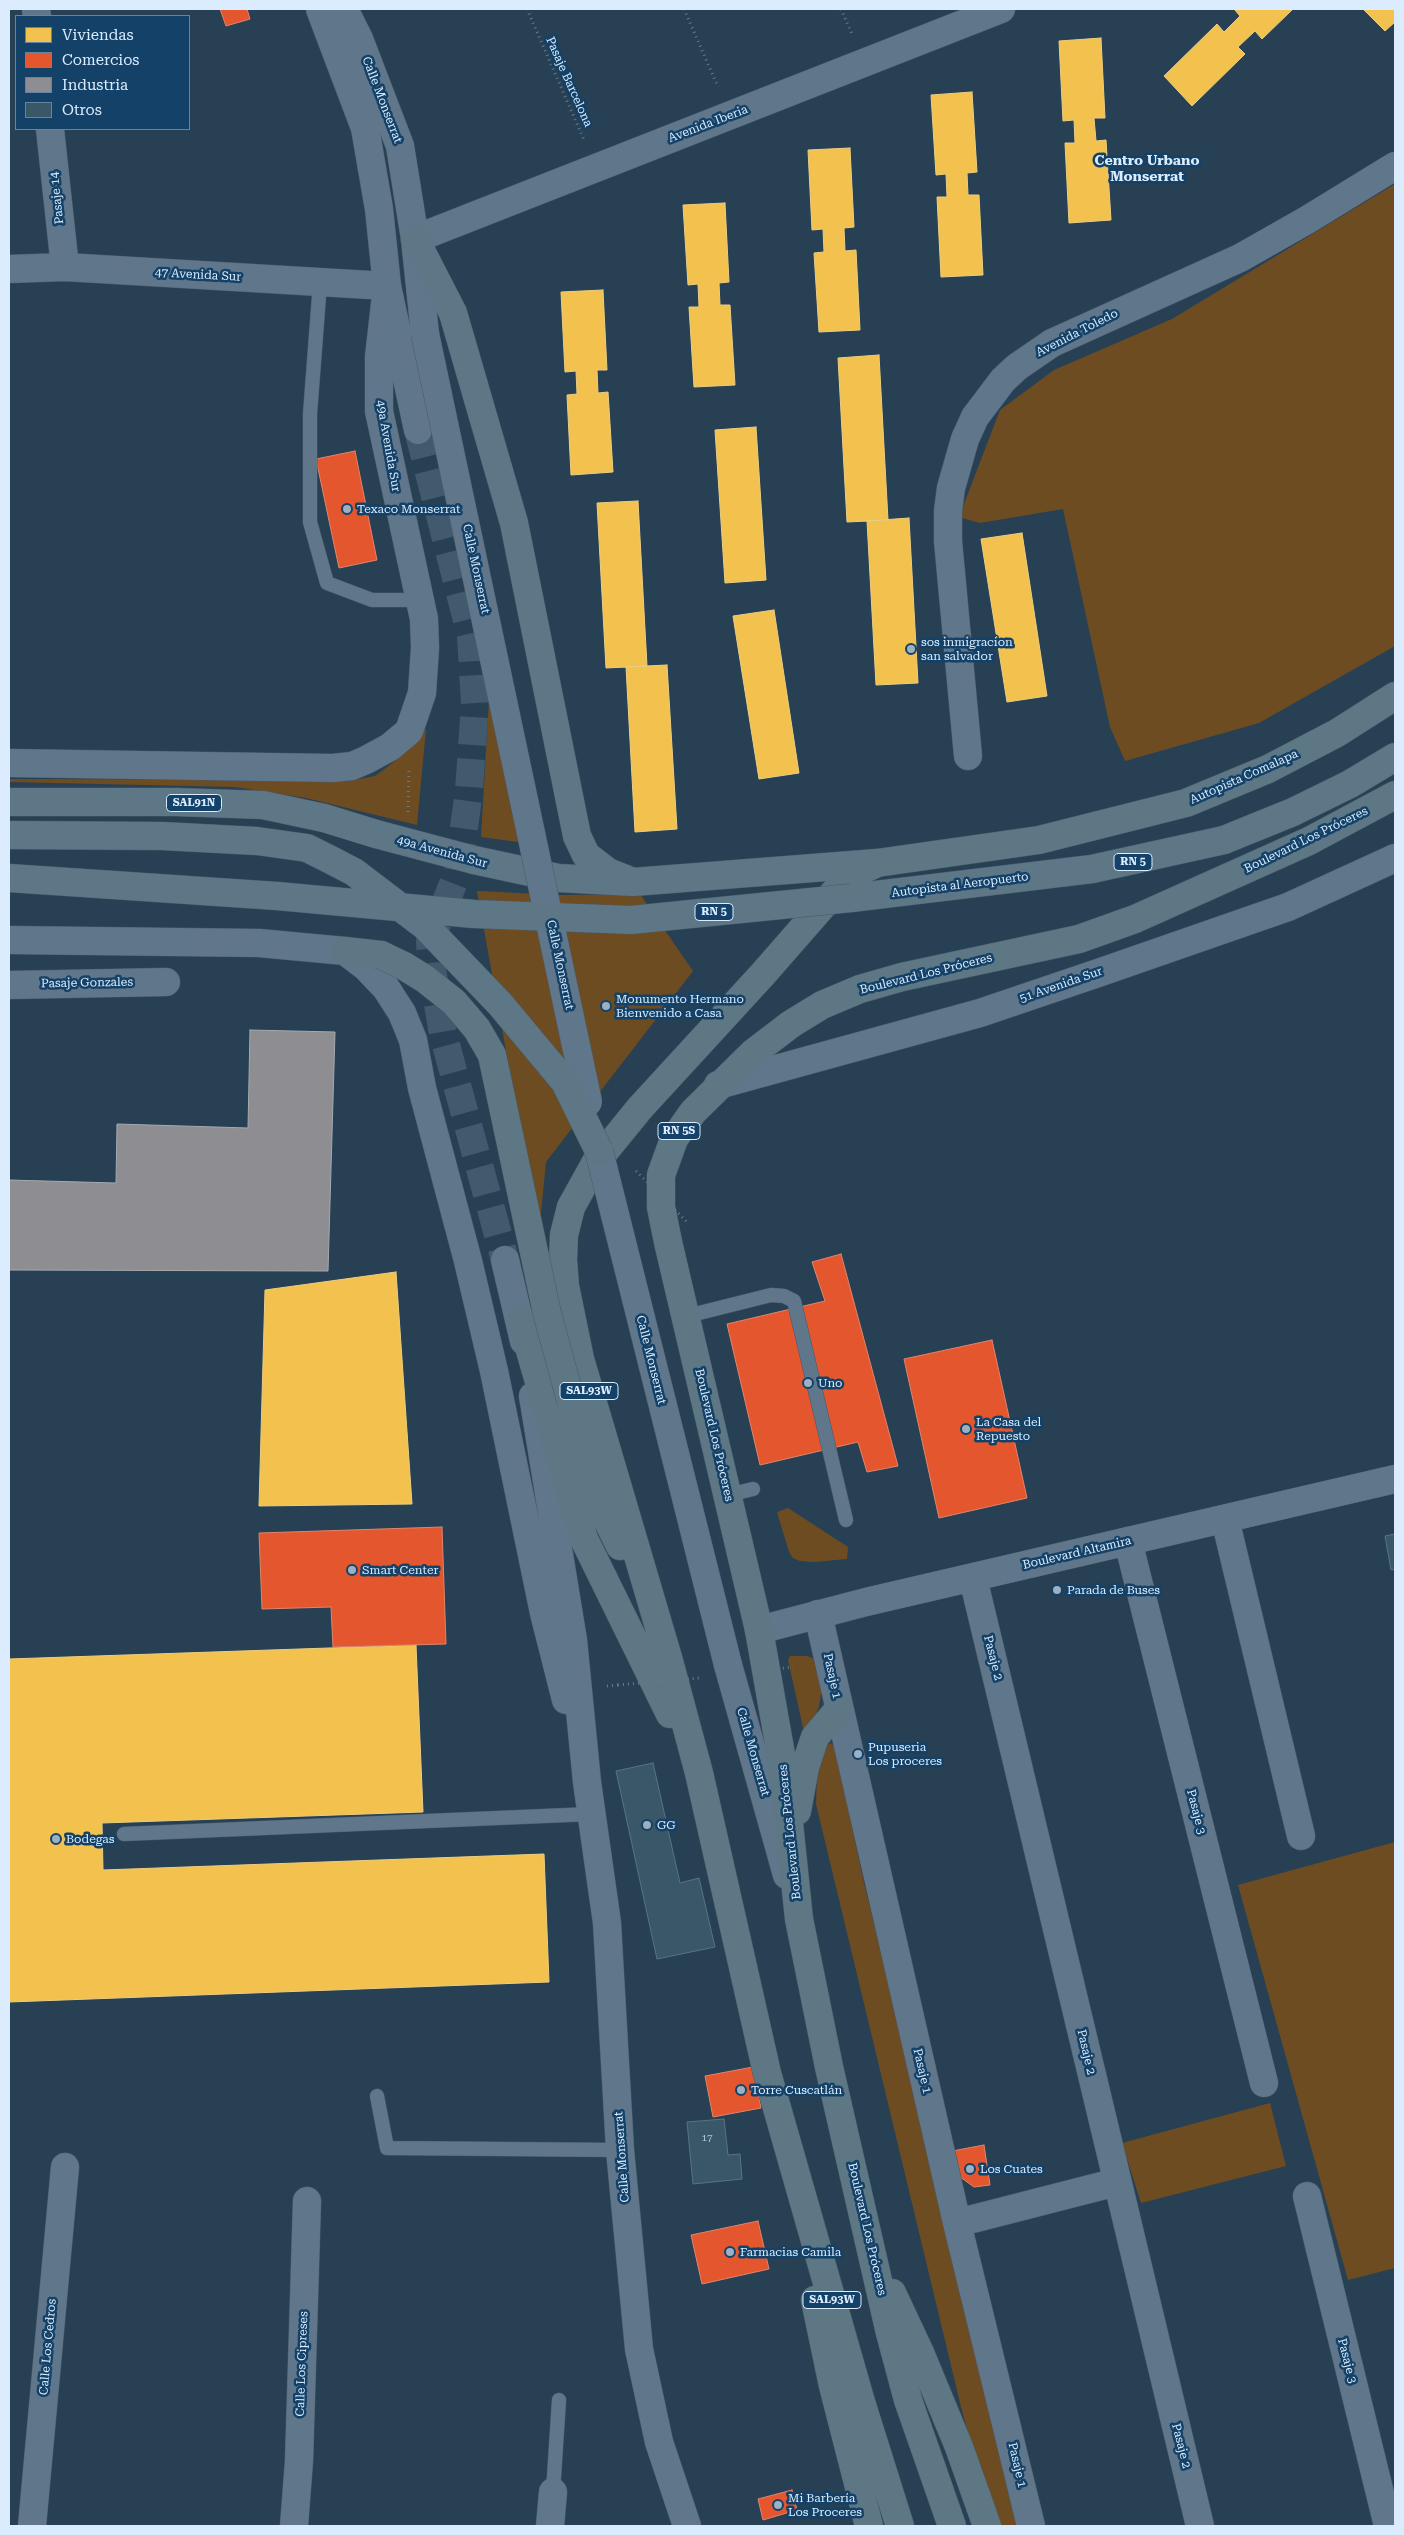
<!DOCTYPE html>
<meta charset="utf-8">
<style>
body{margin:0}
#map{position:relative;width:1404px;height:2535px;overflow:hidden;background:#274054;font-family:"Roboto Serif",serif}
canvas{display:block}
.frame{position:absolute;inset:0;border:10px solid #daecfe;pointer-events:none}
.legend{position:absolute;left:15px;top:15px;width:175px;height:115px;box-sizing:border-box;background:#144167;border:1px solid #6385a3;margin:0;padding:6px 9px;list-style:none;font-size:15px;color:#daecfe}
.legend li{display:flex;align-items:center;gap:10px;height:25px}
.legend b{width:25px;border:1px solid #6385a3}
</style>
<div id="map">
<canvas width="1404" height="2535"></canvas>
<div class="frame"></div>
<ul class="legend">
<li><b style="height:14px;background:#f2c14e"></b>Viviendas</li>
<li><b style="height:14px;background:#e4572e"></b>Comercios</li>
<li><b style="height:14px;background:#8d8d92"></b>Industria</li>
<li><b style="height:14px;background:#3a5767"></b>Otros</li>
</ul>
</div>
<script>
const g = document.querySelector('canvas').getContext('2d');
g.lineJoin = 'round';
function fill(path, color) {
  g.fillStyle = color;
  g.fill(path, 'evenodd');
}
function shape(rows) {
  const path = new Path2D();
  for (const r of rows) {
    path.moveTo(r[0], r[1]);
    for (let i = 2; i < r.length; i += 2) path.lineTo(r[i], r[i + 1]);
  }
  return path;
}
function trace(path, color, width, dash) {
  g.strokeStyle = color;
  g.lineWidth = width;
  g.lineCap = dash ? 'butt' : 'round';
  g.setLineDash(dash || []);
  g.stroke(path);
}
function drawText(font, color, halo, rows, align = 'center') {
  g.font = font + ' "Roboto Serif",serif';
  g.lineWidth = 5;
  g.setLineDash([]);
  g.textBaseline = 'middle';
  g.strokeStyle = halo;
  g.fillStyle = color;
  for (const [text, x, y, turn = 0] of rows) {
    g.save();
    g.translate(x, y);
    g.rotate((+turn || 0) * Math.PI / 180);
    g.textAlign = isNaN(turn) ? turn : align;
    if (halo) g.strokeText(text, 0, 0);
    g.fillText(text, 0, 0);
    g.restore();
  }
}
fill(shape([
 [1395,184,1395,646,1259,723,1125,761,1110,727,1063,509,980,523,959,517,1000,410,1054,370,1172,319],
 [490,682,525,843,481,837],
 [426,729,417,825,306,798,235,787,9,782,9,779,355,780,375,776,395,761],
 [477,891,561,895,640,894,693,971,546,1162,539,1233],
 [788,1508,848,1547,847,1559,814,1562,800,1561,793,1558,789,1552,777,1512],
 [790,1656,807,1656,815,1659,822,1689,819,1706,810,1732,804,1732,788,1660],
 [831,1743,835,1748,864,1883,924,2124,1018,2526,995,2526,989,2509,961,2407,816,1804,817,1775,827,1745],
 [1395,1842,1395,2268,1348,2280,1238,1885],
 [1270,2103,1286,2166,1141,2203,1122,2143]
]), '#6e4c22');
const homes = shape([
 [1234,9,1293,9,1262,39,1255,31,1238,47,1245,54,1192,106,1164,76,1217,24,1224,32,1240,16,1234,9],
 [1363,9,1395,9,1395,22,1385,31,1363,9],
 [1101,38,1105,118,1094,118,1096,141,1106,140,1111,220,1069,223,1065,143,1075,143,1074,120,1063,121,1059,41,1101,38],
 [972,92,977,172,967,173,968,195,979,195,983,275,941,277,937,197,947,197,946,174,936,175,931,95,972,92],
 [850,148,854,227,844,228,845,251,856,250,860,330,819,332,814,253,824,252,823,229,812,230,808,150,850,148],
 [725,203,729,282,719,283,720,305,730,305,735,385,694,387,689,307,699,307,698,284,688,285,683,205,725,203],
 [603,290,607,370,597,370,598,393,608,392,613,472,571,475,567,395,577,394,576,371,565,372,561,292,603,290],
 [879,355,888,520,847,522,838,358,879,355],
 [756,427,766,580,725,583,715,430,756,427],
 [638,501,647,666,606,668,597,503,638,501],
 [909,518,918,683,876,685,867,521,909,518],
 [1022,533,1047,696,1007,702,981,539,1022,533],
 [774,610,799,773,759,779,733,616,774,610],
 [667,665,677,829,635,832,626,667,667,665],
 [396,1272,412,1504,259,1506,265,1290,396,1272],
 [416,1645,423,1812,102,1823,103,1870,544,1854,549,1982,9,2002,9,1659,416,1645]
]);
fill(homes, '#f2c14e');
trace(homes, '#ebce83', 1);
const shops = shape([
 [220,9,247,9,250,19,226,26,220,9],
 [355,451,377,560,339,568,316,459,355,451],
 [841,1254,898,1466,867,1472,858,1442,760,1465,727,1324,825,1301,812,1262,841,1254],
 [992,1340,1027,1498,939,1518,904,1359,992,1340],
 [442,1527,446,1644,333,1647,331,1607,262,1609,259,1533,442,1527],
 [753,2067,761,2108,713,2117,705,2076,753,2067],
 [984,2145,990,2185,974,2187,956,2174,947,2152,984,2145],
 [758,2221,769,2269,702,2284,691,2235,758,2221],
 [792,2490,797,2510,763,2520,758,2499,792,2490]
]);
fill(shops, '#e4572e');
trace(shops, '#e1846c', 1);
const industry = shape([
 [250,1030,335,1032,328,1271,9,1270,9,1180,116,1183,117,1124,248,1128,250,1030]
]);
fill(industry, '#8d8d92');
trace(industry, '#a4aab2', 1);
const building = shape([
 [1395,1534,1395,1569,1391,1570,1385,1536,1395,1534],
 [653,1763,680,1883,699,1878,715,1947,657,1959,616,1771,653,1763],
 [724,2119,728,2155,740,2154,742,2179,693,2184,687,2122,724,2119]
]);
fill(building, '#3a5767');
trace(building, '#587484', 1);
trace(shape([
 [418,430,471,636,475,704,469,791,458,871,430,942,432,969,443,1034,505,1260]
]), '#425a6e', 28, [28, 14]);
const lane = shape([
 [320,283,310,414,310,522,327,583,372,600,420,600],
 [687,1316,771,1295,784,1296,794,1301,846,1520],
 [728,1495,753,1489],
 [124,1834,591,1814],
 [377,2096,387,2148,620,2150],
 [553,2492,559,2400]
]);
const street = shape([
 [36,9,37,16],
 [50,129,65,267],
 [415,239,1001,9],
 [9,269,65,267,387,286],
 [968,756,948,541,948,511,951,488,965,439,975,417,1003,380,1017,367,1052,343,1240,258,1307,220,1395,166],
 [9,985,166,982],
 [718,1085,980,1013,1101,972,1288,907,1395,858],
 [1225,1519,1301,1836],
 [1128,1541,1264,2083],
 [973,1578,1200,2526],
 [818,1614,957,2223,1031,2526],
 [1307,2196,1388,2526],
 [957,2223,1117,2182],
 [32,2526,65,2167],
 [294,2526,299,2461,307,2201],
 [550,2526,553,2492]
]);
const secondary = shape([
 [320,9,365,128,379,209,387,286,418,430],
 [344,9,359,39,400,146,415,239,425,334],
 [9,763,333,768,352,766,366,760,390,747,409,731,422,693,425,648,424,619,379,411,379,357,387,286],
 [9,940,259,943,345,951,366,967,386,988,402,1013,413,1040,422,1088,468,1261,494,1371,544,1613,566,1700],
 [505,1260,524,1341],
 [533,1396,573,1640,587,1782,607,1923,620,2150,639,2349,659,2442,687,2526],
 [759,1630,866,1602,1395,1479],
 [728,1665,787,1875]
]);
const primary = shape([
 [415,239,453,313,514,523,577,836,586,855,608,872,633,882],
 [9,802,176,802,263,805,324,818,376,834],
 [474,860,558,878,633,882,877,863],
 [9,878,277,896],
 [851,898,1092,869,1224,840,1293,812,1350,784,1395,757]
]);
const highway = shape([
 [345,951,381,955],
 [521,1319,584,1539,670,1714],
 [571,1401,603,1511,620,1546],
 [797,1811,805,1767,815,1737,839,1709],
 [892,2293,921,2355,959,2447,987,2526],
 [815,2300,833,2386,869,2526],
 [900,2526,861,2402,767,2073,699,1773,669,1661,580,1359,565,1286,563,1260,564,1235,571,1207,596,1162,640,1108,763,974,839,887,854,874,877,863,1039,840,1186,803,1268,769,1337,733,1395,696],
 [952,2526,908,2400,890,2333,829,2067,799,1919,783,1766,759,1630,668,1242,661,1207,661,1175,674,1139,693,1112,753,1053,791,1024,822,1005,860,989,902,977,1079,939,1135,919,1309,841,1395,795]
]);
trace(lane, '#495a69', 15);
trace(street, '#495a69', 29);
trace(secondary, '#495a69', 29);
trace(primary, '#495a69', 29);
trace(highway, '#495a69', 29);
trace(shape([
 [527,9,584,140],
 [684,9,718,87],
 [841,9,852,34],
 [408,812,409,771],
 [607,1686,618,1685]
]), '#687a8a', 3, [1, 4]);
trace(lane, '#60768a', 14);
trace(street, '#60768a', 28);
trace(secondary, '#60768a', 28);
trace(primary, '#5e7786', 28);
trace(highway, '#5d7784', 28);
const secondaryBridge = shape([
 [425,334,588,1102],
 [599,1151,728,1665]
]);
const primaryBridge = shape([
 [376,834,474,860],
 [9,835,162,836,257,841,307,848,329,859,354,872,425,926,500,1004,565,1082,599,1151],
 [277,896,474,914,631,920,851,898]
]);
const highwayBridge = shape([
 [381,955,404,966,425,979,454,1002,477,1029,492,1055,547,1313,571,1401]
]);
trace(secondaryBridge, '#495a69', 29, []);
trace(primaryBridge, '#495a69', 29, []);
trace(highwayBridge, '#495a69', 29, []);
trace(shape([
 [636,1171,689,1224],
 [758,1671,793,1667],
 [618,1685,700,1678]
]), '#687a8a', 3, [1, 4]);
trace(secondaryBridge, '#60768a', 28);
trace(primaryBridge, '#5e7786', 28);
trace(highwayBridge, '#5d7784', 28);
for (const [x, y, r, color] of [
 [347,509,5,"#9bb0c2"],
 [911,649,5,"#9bb0c2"],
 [606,1006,5,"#9bb0c2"],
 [808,1383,5,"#9bb0c2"],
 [966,1429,5,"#9bb0c2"],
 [352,1570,5,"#9bb0c2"],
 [1057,1590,5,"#9bb0c2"],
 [858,1754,5,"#9bb0c2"],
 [647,1825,5,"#9bb0c2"],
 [56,1839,5,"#9bb0c2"],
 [741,2090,5,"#9bb0c2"],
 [970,2169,5,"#9bb0c2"],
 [730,2252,5,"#9bb0c2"],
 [778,2505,5,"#9bb0c2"]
]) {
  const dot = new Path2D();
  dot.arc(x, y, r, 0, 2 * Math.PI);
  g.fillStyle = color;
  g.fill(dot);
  trace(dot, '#144167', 2);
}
drawText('10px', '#b2c7d8', null, [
 ["17",707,2138]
]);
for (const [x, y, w] of [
 [194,803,55],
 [1133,862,38],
 [714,912,38],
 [679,1131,42],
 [589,1391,58],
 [832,2300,58]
]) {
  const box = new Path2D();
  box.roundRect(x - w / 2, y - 8.5, w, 17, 4);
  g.fillStyle = '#144167';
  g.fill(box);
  trace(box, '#daecfe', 1);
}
drawText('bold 11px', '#daecfe', null, [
 ["SAL91N",194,803],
 ["RN 5",1133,862],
 ["RN 5",714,912],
 ["RN 5S",679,1131],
 ["SAL93W",589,1391],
 ["SAL93W",832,2300]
]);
drawText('12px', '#daecfe', '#144167', [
 ["Pasaje Barcelona",569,82,66],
 ["Calle Monserrat",382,100,69],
 ["Avenida Iberia",708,124,-21],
 ["Pasaje 14",57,198,-96],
 ["47 Avenida Sur",198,275,3],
 ["Avenida Toledo",1077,333,-27],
 ["49a Avenida Sur",388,446,80],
 ["Calle Monserrat",476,569,78],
 ["Autopista Comalapa",1244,777,-24],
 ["Boulevard Los Próceres",1306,840,-26],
 ["49a Avenida Sur",442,852,15],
 ["Autopista al Aeropuerto",960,885,-7],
 ["Calle Monserrat",560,965,78],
 ["Boulevard Los Próceres",926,974,-14],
 ["Pasaje Gonzales",87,983,-1],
 ["51 Avenida Sur",1061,985,-19],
 ["Calle Monserrat",651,1360,76],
 ["Boulevard Los Próceres",714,1435,77],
 ["Boulevard Altamira",1077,1553,-13],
 ["Pasaje 2",993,1658,76],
 ["Pasaje 1",832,1676,78],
 ["Calle Monserrat",753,1752,74],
 ["Pasaje 3",1196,1812,76],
 ["Boulevard Los Próceres",790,1832,-96],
 ["Pasaje 2",1086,2052,77],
 ["Pasaje 1",922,2071,77],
 ["Calle Monserrat",622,2157,-94],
 ["Boulevard Los Próceres",867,2229,77],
 ["Calle Los Cedros",48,2347,-85],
 ["Pasaje 3",1347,2361,76],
 ["Calle Los Cipreses",302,2364,-88],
 ["Pasaje 2",1181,2446,76],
 ["Pasaje 1",1017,2465,77]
]);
drawText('12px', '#daecfe', '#144167', [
 ["Texaco Monserrat",357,509],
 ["sos inmigracion",921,642],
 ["san salvador",921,656],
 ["Monumento Hermano",616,999],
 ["Bienvenido a Casa",616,1013],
 ["Uno",818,1383],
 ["La Casa del",976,1422],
 ["Repuesto",976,1436],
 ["Smart Center",362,1570],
 ["Parada de Buses",1067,1590],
 ["Pupuseria",868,1747],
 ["Los proceres",868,1761],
 ["GG",657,1825],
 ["Bodegas",66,1839],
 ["Torre Cuscatlán",751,2090],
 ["Los Cuates",980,2169],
 ["Farmacias Camila",740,2252],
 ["Mi Barbería",788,2498],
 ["Los Proceres",788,2512]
], 'left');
drawText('bold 14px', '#daecfe', '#144167', [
 ["Centro Urbano",1147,161],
 ["Monserrat",1147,177]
]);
</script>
